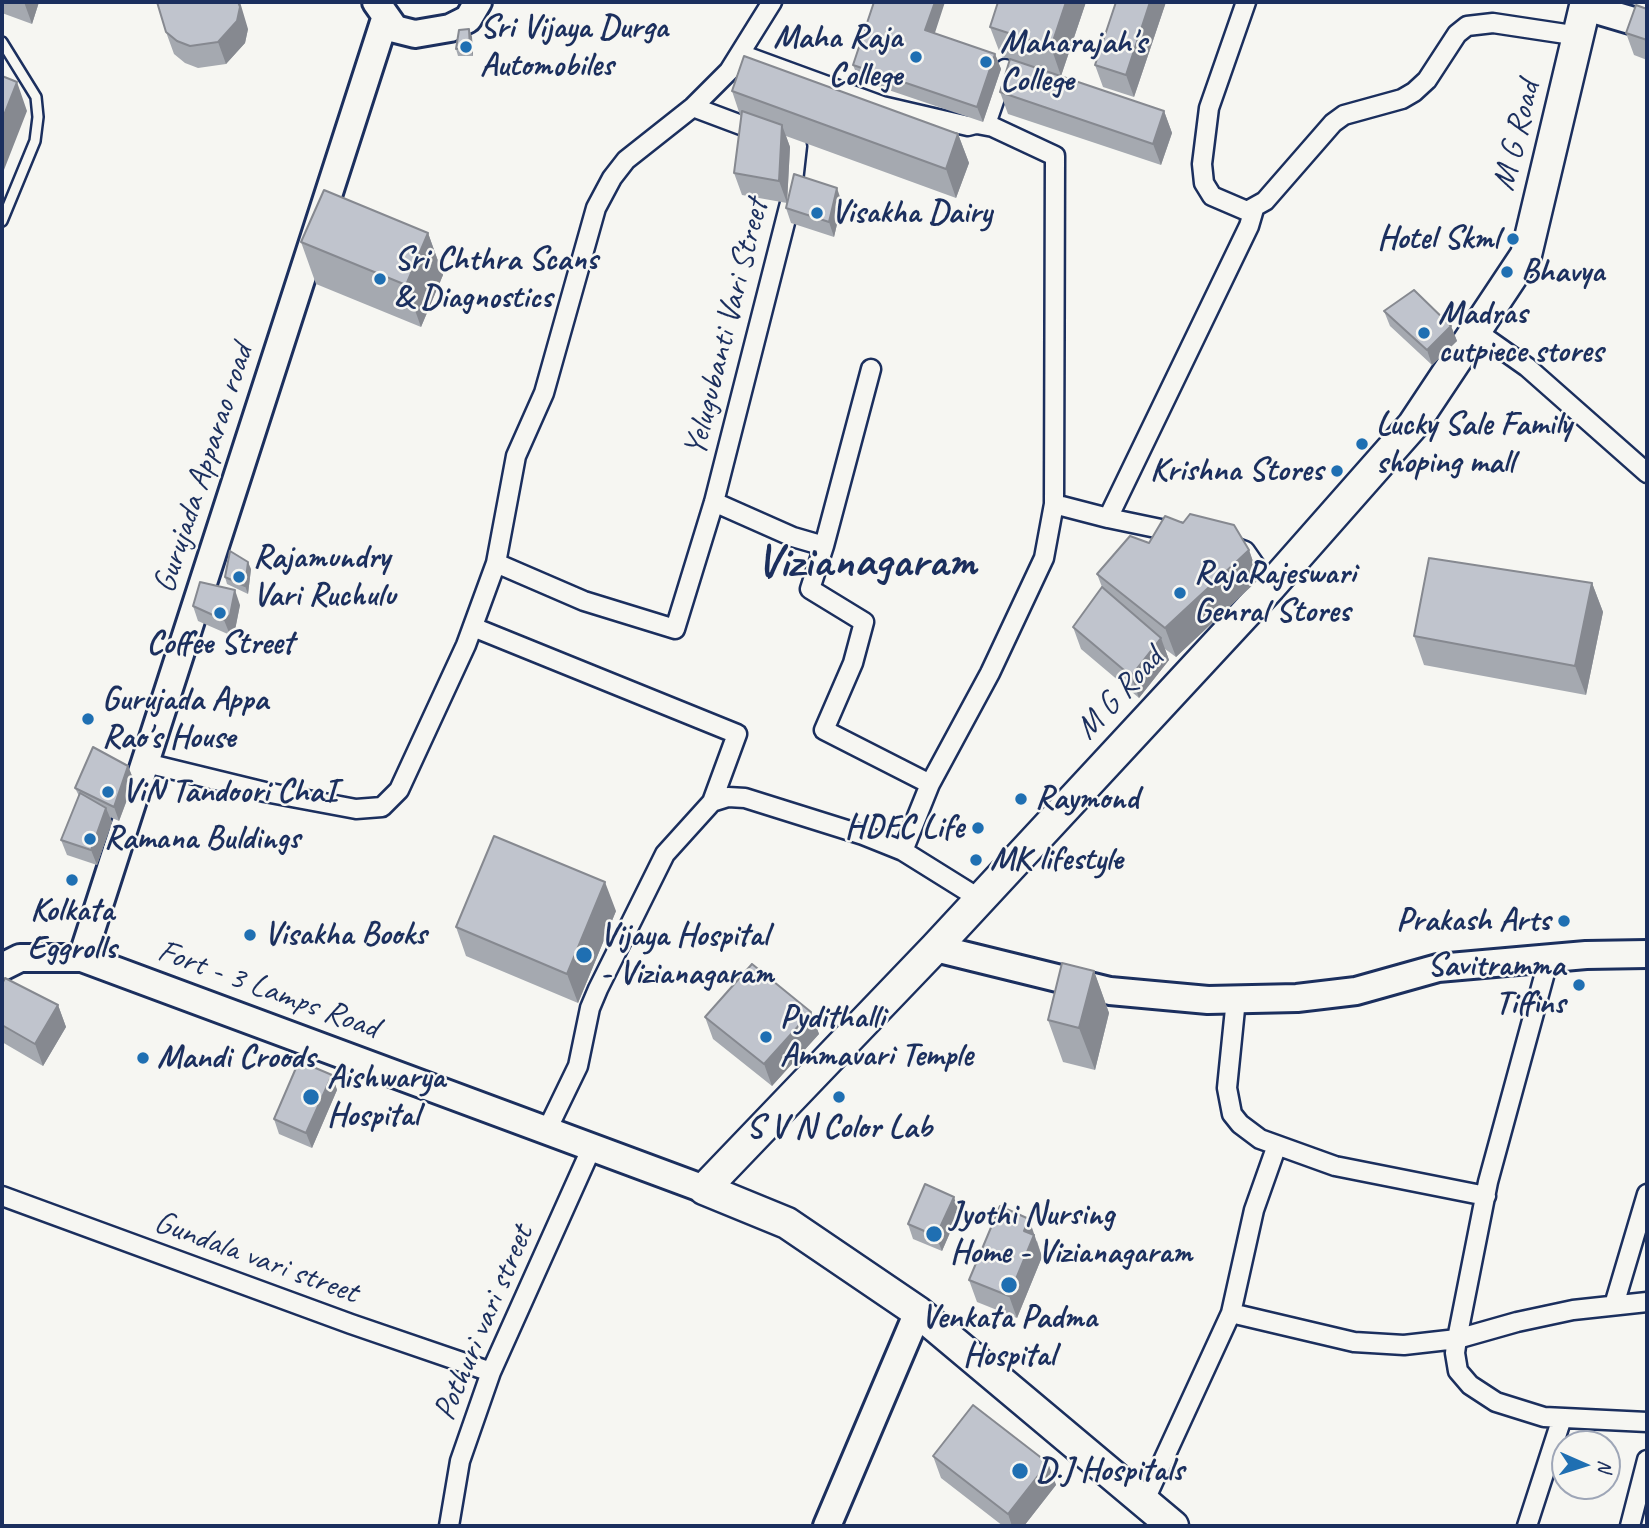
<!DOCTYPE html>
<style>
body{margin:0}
#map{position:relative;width:1649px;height:1528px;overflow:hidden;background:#f6f6f2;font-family:Caveat,sans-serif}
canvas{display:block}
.frame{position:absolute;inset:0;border:4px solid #1b2f5e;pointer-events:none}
.north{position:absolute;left:1551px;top:1430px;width:70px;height:70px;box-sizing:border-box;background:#f6f6f2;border:2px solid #9ea6b7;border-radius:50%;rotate:93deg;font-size:19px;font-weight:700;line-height:28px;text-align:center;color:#1b2f5e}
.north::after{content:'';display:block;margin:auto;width:24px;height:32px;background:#1f6fb2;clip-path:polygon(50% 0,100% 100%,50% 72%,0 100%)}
</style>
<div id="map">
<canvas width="1649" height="1528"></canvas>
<div class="frame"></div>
<div class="north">N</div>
</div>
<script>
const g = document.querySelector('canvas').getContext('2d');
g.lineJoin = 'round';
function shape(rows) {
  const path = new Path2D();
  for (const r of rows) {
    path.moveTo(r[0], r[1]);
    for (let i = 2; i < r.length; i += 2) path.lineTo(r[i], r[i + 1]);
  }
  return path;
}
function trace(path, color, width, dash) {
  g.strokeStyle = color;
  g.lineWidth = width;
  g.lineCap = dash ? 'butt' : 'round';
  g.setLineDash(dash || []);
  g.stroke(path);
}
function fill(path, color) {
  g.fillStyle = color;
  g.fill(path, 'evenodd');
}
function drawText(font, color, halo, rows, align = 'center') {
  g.font = font + ' Caveat,sans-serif';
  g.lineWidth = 5;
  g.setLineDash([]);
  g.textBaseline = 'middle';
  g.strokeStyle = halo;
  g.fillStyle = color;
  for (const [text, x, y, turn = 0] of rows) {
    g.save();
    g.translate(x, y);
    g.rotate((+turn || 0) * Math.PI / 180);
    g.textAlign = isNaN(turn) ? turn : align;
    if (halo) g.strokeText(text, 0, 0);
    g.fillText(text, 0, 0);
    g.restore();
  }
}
const lane = shape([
 [2,42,36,97,38,117,35,141,2,221]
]);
const street = shape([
 [1246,2,1209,108,1202,164,1204,183,1212,196,1247,211,1265,201,1333,123,1344,115,1402,99,1414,92,1427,80,1457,34,1467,26,1493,23,1579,36],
 [740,54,882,106,968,126,987,121,1005,69],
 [1476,331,1527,367,1647,473],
 [714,502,793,537,824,546,871,369],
 [1054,504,1108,518,1249,226,1254,209],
 [1108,518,1180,533],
 [824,546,810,589,864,622,853,663,824,730,930,784],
 [1237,548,1245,551,1270,587],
 [496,563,584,601,675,629,714,502,791,199,797,146,693,107],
 [473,627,737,734,712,802],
 [146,763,265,792,356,809,382,807,399,790,466,645,496,563,516,456,544,393,596,208,612,178,626,160,693,107,729,71,772,2],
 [903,851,930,784,990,673,1044,558,1054,504,1055,156,993,127,977,124],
 [1549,958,1488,1182,1457,1339,1455,1353,1458,1371,1470,1385,1496,1402,1544,1417,1647,1422],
 [1236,999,1227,1088,1232,1114,1240,1124,1260,1139,1335,1166,1486,1196],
 [547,1130,578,1066,590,1008,598,989,665,854,712,802,728,797,745,798,863,835,903,851,980,899],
 [2,1196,351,1324,491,1372],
 [1614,1305,1647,1194],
 [1231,1313,1354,1342,1404,1345,1457,1339,1517,1322,1573,1310,1647,1302],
 [1144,1502,1231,1313,1254,1210,1277,1145],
 [449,1526,460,1461,491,1372,592,1147],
 [1527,1526,1562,1418],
 [1630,1526,1647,1460]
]);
const secondary = shape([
 [376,2,395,29,415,34,450,28,468,19,478,2],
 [1586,7,1647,25],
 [935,948,1110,991,1208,1000,1297,998,1356,991,1438,968,1586,955,1647,954],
 [82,958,385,19],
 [2,967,20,958,82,958,704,1189],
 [827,1526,918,1312]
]);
const primary = shape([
 [1173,1526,918,1312,787,1223,704,1189,935,948,1270,587,1413,425,1526,255,1586,2]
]);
trace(lane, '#1b2f5e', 14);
trace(street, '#1b2f5e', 23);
trace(secondary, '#1b2f5e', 32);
trace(primary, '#1b2f5e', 35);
trace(lane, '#f6f6f2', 9);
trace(street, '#f6f6f2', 18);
trace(secondary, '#f6f6f2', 26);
trace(primary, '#f6f6f2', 30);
fill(shape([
 [2,2,39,2,32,24,2,13],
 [1086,2,1061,76,1001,56,990,27],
 [1116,2,1166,2,1134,97,1103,87,1095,65],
 [1647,9,1647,60,1634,55,1626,33],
 [248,29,245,43,226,64,198,68,185,63,174,54,166,32],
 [469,29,472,37,473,56,458,56,456,49],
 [934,33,995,54,1001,69,983,122,859,80,853,65],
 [732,91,958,134,969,163,956,198,786,136,790,147,787,203,742,195,734,173,741,118],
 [1000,92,1164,111,1172,133,1161,165,1008,114],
 [842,203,834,237,791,223,786,208],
 [428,233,443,275,421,327,316,284,301,242],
 [1384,311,1451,326,1457,341,1432,365,1390,326],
 [1149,543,1249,550,1259,579,1176,657,1165,649,1169,660,1139,698,1081,649,1073,627,1102,587,1097,574],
 [251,569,248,594,227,584,225,577],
 [1592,583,1603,612,1586,695,1424,665,1414,636],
 [240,605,235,630,230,635,198,621,193,606],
 [128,766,134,781,119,821,110,817,112,822,97,865,67,855,61,840,79,796,75,788],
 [616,911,578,1003,466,956,456,927],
 [1094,971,1109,1013,1095,1070,1063,1062,1048,1020],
 [2,984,58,1005,66,1027,43,1066,2,1042],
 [811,1012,819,1034,772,1086,713,1039,705,1017],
 [332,1075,337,1090,312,1148,279,1134,274,1119],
 [959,1212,942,1251,913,1239,908,1224],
 [1037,1241,1042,1257,1017,1318,977,1302,969,1280],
 [933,1456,1048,1463,1056,1485,1024,1526,1003,1526,941,1478]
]), '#a5a9b0');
fill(shape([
 [24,2,39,2,32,24],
 [238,2,240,2,248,29,245,43,226,64,218,42],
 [935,2,945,2,931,45,925,30],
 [1066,2,1086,2,1061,76,1051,47],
 [1150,2,1166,2,1134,97,1126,75],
 [469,29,472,37,473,56,470,48],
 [995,54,1001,69,983,122,977,107],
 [17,82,27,111,2,175,2,120],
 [1164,111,1172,133,1161,165,1153,144],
 [782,125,790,147,787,203,779,181],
 [958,134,969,163,956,198,946,169],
 [837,188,842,203,834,237,829,222],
 [428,233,443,275,421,327,406,285],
 [1451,326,1457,341,1432,365,1427,350],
 [1249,550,1259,579,1176,657,1165,628],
 [248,562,251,569,248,594,245,586],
 [1592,583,1603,612,1586,695,1575,666],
 [235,590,240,605,235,630,230,635,224,620],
 [1161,638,1169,660,1139,698,1131,676],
 [128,766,134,781,119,821,114,807],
 [106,808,112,822,97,865,91,850],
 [605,882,616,911,578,1003,567,974],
 [1094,971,1109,1013,1095,1070,1079,1028],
 [58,1005,66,1027,43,1066,35,1044],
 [811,1012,819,1034,772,1086,764,1064],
 [332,1075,337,1090,312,1148,306,1133],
 [954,1197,959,1212,942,1251,936,1236],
 [1029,1219,1042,1257,1017,1318,1009,1296,1024,1231],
 [1048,1463,1056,1485,1024,1526,1012,1526,1008,1514]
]), '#868990');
const building = shape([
 [157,2,238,2,240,7,237,21,218,42,190,46,177,41,166,32,157,2],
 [874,2,935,2,925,30,995,54,977,107,853,65,874,2],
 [998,2,1066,2,1051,47,990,27,998,2],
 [1116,2,1150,2,1126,75,1095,65,1116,2],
 [1636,5,1647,9,1647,40,1626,33,1636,5],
 [469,29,470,48,456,49,459,30,469,29],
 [744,56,958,134,946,169,732,91,744,56],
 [1010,59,1164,111,1153,144,1000,92,1010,59],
 [2,76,17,82,2,120,2,76],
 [742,111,782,125,779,181,734,173,742,111],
 [794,174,837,188,829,222,786,208,794,174],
 [324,190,428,233,406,285,301,242,324,190],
 [1414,290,1451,326,1427,350,1384,311,1414,290],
 [1190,514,1234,525,1249,550,1165,628,1097,574,1130,536,1149,543,1165,516,1183,523,1190,514],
 [230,551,248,562,245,586,225,577,230,551],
 [1429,558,1592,583,1575,666,1414,636,1429,558],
 [200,582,235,590,230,615,224,620,193,606,200,582],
 [1102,587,1161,638,1131,676,1073,627,1102,587],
 [93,747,128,766,114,807,75,788,93,747],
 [80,793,106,808,91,850,61,840,80,793],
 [494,836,605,882,567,974,456,927,494,836],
 [1062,963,1094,971,1079,1028,1048,1020,1062,963],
 [752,964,811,1012,764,1064,705,1017,752,964],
 [5,978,58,1005,35,1044,2,1025,2,984,5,978],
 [299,1061,332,1075,306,1133,274,1119,299,1061],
 [925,1184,954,1197,936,1236,908,1224,925,1184],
 [1000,1206,1029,1219,1024,1231,1034,1235,1009,1296,969,1280,1000,1206],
 [973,1405,1048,1463,1008,1514,933,1456,973,1405]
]);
fill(building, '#c0c4cd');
trace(building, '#868990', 2);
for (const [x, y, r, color] of [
 [466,47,7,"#1f6fb2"],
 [916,57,7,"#1f6fb2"],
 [986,62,7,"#1f6fb2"],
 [817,213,7,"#1f6fb2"],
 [1513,239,7,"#1f6fb2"],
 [1507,272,7,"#1f6fb2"],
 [380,279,7,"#1f6fb2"],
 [1424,333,7,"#1f6fb2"],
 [1362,444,7,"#1f6fb2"],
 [1337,471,7,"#1f6fb2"],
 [239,577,7,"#1f6fb2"],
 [1180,593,7,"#1f6fb2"],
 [220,613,7,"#1f6fb2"],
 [88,719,7,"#1f6fb2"],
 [108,792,7,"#1f6fb2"],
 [1021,799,7,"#1f6fb2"],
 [978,828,7,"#1f6fb2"],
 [90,839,7,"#1f6fb2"],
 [976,860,7,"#1f6fb2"],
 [72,880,7,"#1f6fb2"],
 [1564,921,7,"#1f6fb2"],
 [250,935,7,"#1f6fb2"],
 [584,955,9,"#1f6fb2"],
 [1579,985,7,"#1f6fb2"],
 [766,1037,7,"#1f6fb2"],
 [143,1058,7,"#1f6fb2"],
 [311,1097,9,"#1f6fb2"],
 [839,1097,7,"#1f6fb2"],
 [934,1234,9,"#1f6fb2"],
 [1009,1285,9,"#1f6fb2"],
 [1020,1471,9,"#1f6fb2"]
]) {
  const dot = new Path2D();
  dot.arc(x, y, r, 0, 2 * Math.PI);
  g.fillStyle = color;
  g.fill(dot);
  trace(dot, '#f6f6f2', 2.5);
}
drawText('bold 33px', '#1b2f5e', '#f6f6f2', [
 ["Sri Vijaya Durga",480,28],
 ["Automobiles",480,66],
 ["Maha Raja",902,38,"right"],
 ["College",902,76,"right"],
 ["Maharajah's",1000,43],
 ["College",1000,81],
 ["Visakha Dairy",831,213],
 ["Hotel Skml",1499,239,"right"],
 ["Sri Chthra Scans",394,260],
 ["& Diagnostics",394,298],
 ["Bhavya",1521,272],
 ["Madras",1438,314],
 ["cutpiece stores",1438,352],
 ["Lucky Sale Family",1376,425],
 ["shoping mall",1376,463],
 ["Krishna Stores",1323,471,"right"],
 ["Rajamundry",253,558],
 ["Vari Ruchulu",253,596],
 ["RajaRajeswari",1194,574],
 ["Genral Stores",1194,612],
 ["Coffee Street",220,644,"center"],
 ["Gurujada Appa",102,700],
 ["Rao's House",102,738],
 ["ViN Tandoori ChaI",122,792],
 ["Raymond",1035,799],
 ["HDFC Life",964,828,"right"],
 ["Ramana Buldings",104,839],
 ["MK lifestyle",990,860],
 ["Kolkata",72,911,"center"],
 ["Eggrolls",72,949,"center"],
 ["Prakash Arts",1550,921,"right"],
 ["Visakha Books",264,935],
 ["Vijaya Hospital",600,936],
 ["- Vizianagaram",600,974],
 ["Savitramma",1565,966,"right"],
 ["Tiffins",1565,1004,"right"],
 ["Pydithalli",780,1018],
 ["Ammavari Temple",780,1056],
 ["Mandi Croods",157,1058],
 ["Aishwarya",327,1078],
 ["Hospital",327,1116],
 ["S V N Color Lab",839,1128,"center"],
 ["Jyothi Nursing",950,1215],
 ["Home - Vizianagaram",950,1253],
 ["Venkata Padma",1009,1318,"center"],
 ["Hospital",1009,1356,"center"],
 ["D.J Hospitals",1036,1471]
], 'left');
drawText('33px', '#1b2f5e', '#f6f6f2', [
 ["M G Road",1517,136,-76],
 ["Yelugubanti Vari Street",727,328,-76],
 ["Gurujada Apparao road",204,469,-72],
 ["M G Road",1120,694,-47],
 ["Fort - 3 Lamps Road",268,990,20],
 ["Gundala vari street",256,1258,20],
 ["Pothuri vari street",484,1323,-67]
]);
drawText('bold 47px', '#1b2f5e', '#f6f6f2', [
 ["Vizianagaram",866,564]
]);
</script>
